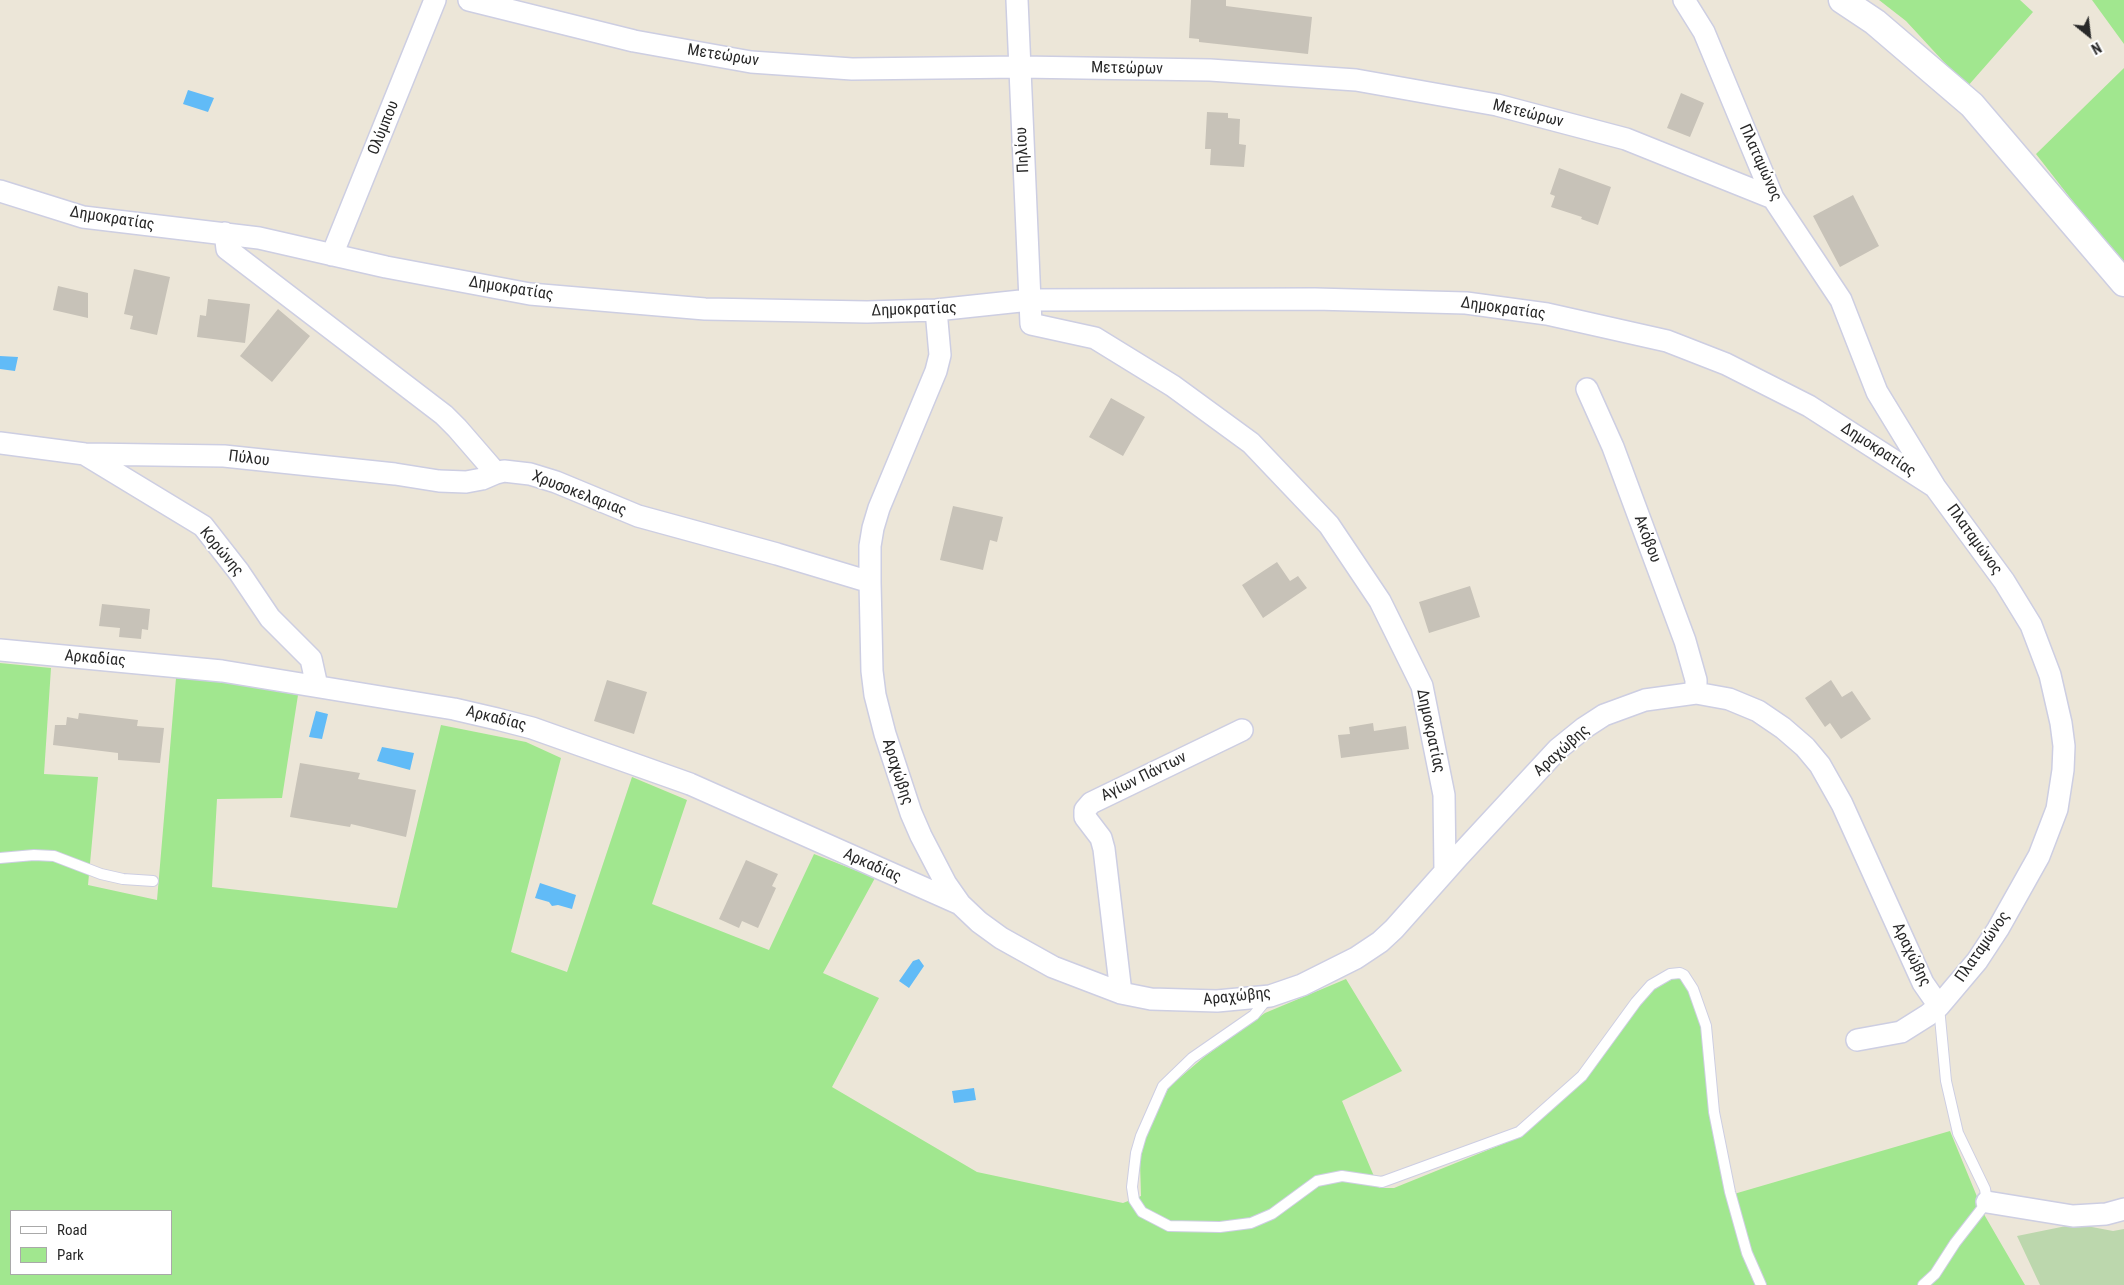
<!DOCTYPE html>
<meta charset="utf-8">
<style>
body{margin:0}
#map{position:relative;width:2124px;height:1285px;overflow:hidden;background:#ece6d8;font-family:"Roboto Condensed",sans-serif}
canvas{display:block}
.legend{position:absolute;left:10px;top:1210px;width:162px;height:65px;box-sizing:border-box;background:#fff;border:1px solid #a9a9a9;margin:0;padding:6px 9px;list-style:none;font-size:15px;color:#282828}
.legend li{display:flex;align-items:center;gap:10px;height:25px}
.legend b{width:25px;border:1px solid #a9a9a9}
.north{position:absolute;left:2064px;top:10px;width:50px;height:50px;-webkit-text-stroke:4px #fff;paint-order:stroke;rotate:151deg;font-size:14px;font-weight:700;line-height:20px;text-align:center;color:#282828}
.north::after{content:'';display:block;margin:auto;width:18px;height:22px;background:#282828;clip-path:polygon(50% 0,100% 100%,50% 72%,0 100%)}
</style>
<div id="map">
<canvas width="2124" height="1285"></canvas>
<ul class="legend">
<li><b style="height:6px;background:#fff"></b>Road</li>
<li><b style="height:14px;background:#a1e78f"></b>Park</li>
</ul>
<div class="north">N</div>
</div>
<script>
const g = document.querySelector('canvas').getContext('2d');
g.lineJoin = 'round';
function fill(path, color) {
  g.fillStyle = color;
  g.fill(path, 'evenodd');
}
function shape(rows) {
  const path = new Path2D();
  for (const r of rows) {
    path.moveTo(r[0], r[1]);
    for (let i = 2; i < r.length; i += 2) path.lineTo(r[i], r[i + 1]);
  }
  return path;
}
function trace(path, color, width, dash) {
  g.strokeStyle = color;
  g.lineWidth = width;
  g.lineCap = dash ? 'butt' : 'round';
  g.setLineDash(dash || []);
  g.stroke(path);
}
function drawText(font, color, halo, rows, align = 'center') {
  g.font = font + ' "Roboto Condensed",sans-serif';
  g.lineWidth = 4;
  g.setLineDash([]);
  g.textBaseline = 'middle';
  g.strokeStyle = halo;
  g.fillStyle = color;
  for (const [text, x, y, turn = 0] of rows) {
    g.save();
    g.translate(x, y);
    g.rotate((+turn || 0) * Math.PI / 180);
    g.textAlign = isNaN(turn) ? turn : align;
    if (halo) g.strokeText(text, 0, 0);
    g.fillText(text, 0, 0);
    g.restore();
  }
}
fill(shape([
 [1879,0,2020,0,2033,12,1967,87,1906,21],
 [2092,0,2124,0,2124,44],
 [2124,68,2124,267,2036,154],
 [0,663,51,668,44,774,98,777,88,885,157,900,176,678,220,681,298,695,282,798,217,799,212,887,397,908,441,725,526,742,561,758,511,952,567,972,632,777,687,800,652,904,769,950,814,854,875,878,823,973,879,998,832,1087,977,1172,1123,1203,1141,1196,1140,1161,1147,1132,1169,1087,1204,1057,1265,1013,1346,979,1402,1071,1342,1101,1379,1188,1394,1188,1520,1137,1586,1077,1651,991,1672,977,1681,978,1688,988,1700,1018,1727,1196,1950,1131,1985,1216,2025,1285,0,1285],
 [11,1211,171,1211,171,1274,11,1274]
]), '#a1e78f');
fill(shape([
 [2076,1224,2113,1231,2124,1229,2124,1285,2040,1285,2017,1236]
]), '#bcd7ad');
fill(shape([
 [188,90,214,98,208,112,183,104],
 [0,356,18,357,15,371,0,369],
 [316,711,328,714,322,739,309,737],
 [382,747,414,753,410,770,377,761],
 [540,883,576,895,572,909,558,905,552,906,549,902,535,898],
 [919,959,924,966,909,988,899,981,913,961],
 [974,1088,976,1100,954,1103,952,1091]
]), '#61bbf7');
fill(shape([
 [1191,0,1226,0,1226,6,1312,17,1308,54,1199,42,1199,39,1189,38],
 [1681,93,1704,103,1690,137,1667,128],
 [1207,112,1228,113,1228,118,1240,119,1239,144,1246,145,1244,167,1210,165,1211,149,1205,149],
 [1559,168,1611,187,1598,225,1581,219,1582,217,1551,207,1555,196,1550,194],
 [1853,195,1879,246,1840,267,1813,216],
 [134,269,170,277,157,335,130,329,133,316,124,314],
 [58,286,88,293,88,318,53,310],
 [208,299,250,304,245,343,197,337,200,315,206,316],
 [278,309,310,336,272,382,240,356],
 [1111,398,1145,417,1123,456,1089,437],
 [953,506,1003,517,997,542,990,540,983,570,940,560],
 [1277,562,1290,581,1298,576,1307,588,1263,618,1242,585],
 [1470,586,1480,617,1429,633,1419,602],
 [102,604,150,609,148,630,142,629,141,639,119,637,120,628,99,626],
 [607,680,647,692,634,734,594,721],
 [1831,680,1842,697,1852,691,1871,719,1841,739,1830,723,1825,727,1805,698],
 [79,713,138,720,137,726,164,728,160,763,118,760,118,753,53,745,55,725,66,725,67,717,78,719],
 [1373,723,1374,731,1406,726,1409,749,1341,758,1338,735,1350,734,1349,727],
 [300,763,360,773,358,779,416,790,406,837,351,824,350,827,290,817],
 [746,860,778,874,772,886,776,888,758,928,742,921,739,928,719,919]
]), '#c7c2b8');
const service = shape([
 [0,858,34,855,54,856,101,874,123,879,153,881],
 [1267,999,1254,1015,1192,1058,1163,1086,1141,1136,1136,1153,1132,1187,1134,1200,1142,1212,1169,1226,1220,1227,1251,1223,1272,1214,1317,1181,1342,1176,1382,1182,1519,1132,1582,1076,1636,1002,1651,985,1670,974,1680,973,1684,975,1693,989,1706,1026,1714,1112,1730,1192,1747,1253,1761,1285],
 [1923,1285,1935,1274,1955,1243,1987,1202,1985,1189,1958,1133,1946,1081,1939,1007]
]);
const minor = shape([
 [469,0,634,41,751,62,852,69,1020,67,1210,70,1356,80,1497,105,1626,139,1773,198],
 [1017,0,1031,324,1095,338,1173,386,1251,443,1329,525,1380,601,1422,686,1444,795,1445,871],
 [1684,0,1704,32,1773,198,1841,300,1877,392,1935,487,2004,581,2031,625,2050,675,2061,723,2064,746,2063,770,2057,809,2039,856,1998,929,1977,961,1939,1006,1928,1015,1901,1032,1857,1040],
 [0,191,83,217,259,238,386,267,530,294,705,309,867,312,936,310,1030,300,1315,299,1466,303,1547,314,1667,341,1726,364,1809,406,1935,487],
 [225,233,227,249,444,415,457,428,496,473,504,471,530,474,556,482,638,516,777,554,870,582],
 [332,255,435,0],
 [936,310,940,355,936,371,879,508,873,528,870,546,870,582,872,671,875,695,885,734,911,813,921,836,946,884,960,904,979,922,1001,938,1053,967,1121,993,1151,999,1217,1001,1270,996,1302,985,1356,958,1380,942,1394,929,1458,857,1558,749,1584,728,1604,715,1645,700,1696,693,1729,699,1758,711,1783,728,1805,747,1820,765,1842,804,1923,983,1939,1006],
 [1587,389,1613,447,1685,641,1696,680,1696,693],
 [0,443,85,454,224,456,395,474,439,481,466,482,482,479,496,473],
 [86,455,203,526,239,572,270,618,311,659,317,686],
 [0,650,222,671,454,709,497,719,532,728,690,784,960,904],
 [1121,993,1104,849,1101,838,1085,817,1085,810,1091,803,1242,730],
 [1987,1202,2073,1216,2106,1214,2124,1209]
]);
const tertiary = shape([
 [1842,0,1875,22,1972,105,2124,283]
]);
trace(service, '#cdcee2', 12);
trace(minor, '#cdcee2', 24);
trace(tertiary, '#cdcee2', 29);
trace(service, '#fff', 10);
trace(minor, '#fff', 21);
trace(tertiary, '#fff', 26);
drawText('16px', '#282828', '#fff', [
 ["Μετεώρων",723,56,9],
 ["Μετεώρων",1127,69,1],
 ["Μετεώρων",1528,114,14],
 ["Ολύμπου",384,128,-68],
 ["Πηλίου",1023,150,-93],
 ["Πλαταμώνος",1760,163,66],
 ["Δημοκρατίας",112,219,9],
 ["Δημοκρατίας",511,289,9],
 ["Δημοκρατίας",1503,309,8],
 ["Δημοκρατίας",914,310,-2],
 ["Δημοκρατίας",1878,450,33],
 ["Πύλου",249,459,7],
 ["Χρυσοκελαριας",579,494,21],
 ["Ακόβου",1647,539,69],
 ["Πλαταμώνος",1974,540,54],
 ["Κορώνης",221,552,50],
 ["Αρκαδίας",95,659,5],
 ["Αρκαδίας",496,719,14],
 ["Δημοκρατίας",1430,731,78],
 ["Αραχώβης",1562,751,-42],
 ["Αραχώβης",897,772,72],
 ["Αγίων Πάντων",1144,777,-26],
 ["Αρκαδίας",872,866,24],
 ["Πλαταμώνος",1983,947,-55],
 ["Αραχώβης",1911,955,64],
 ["Αραχώβης",1237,997,-6]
]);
</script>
